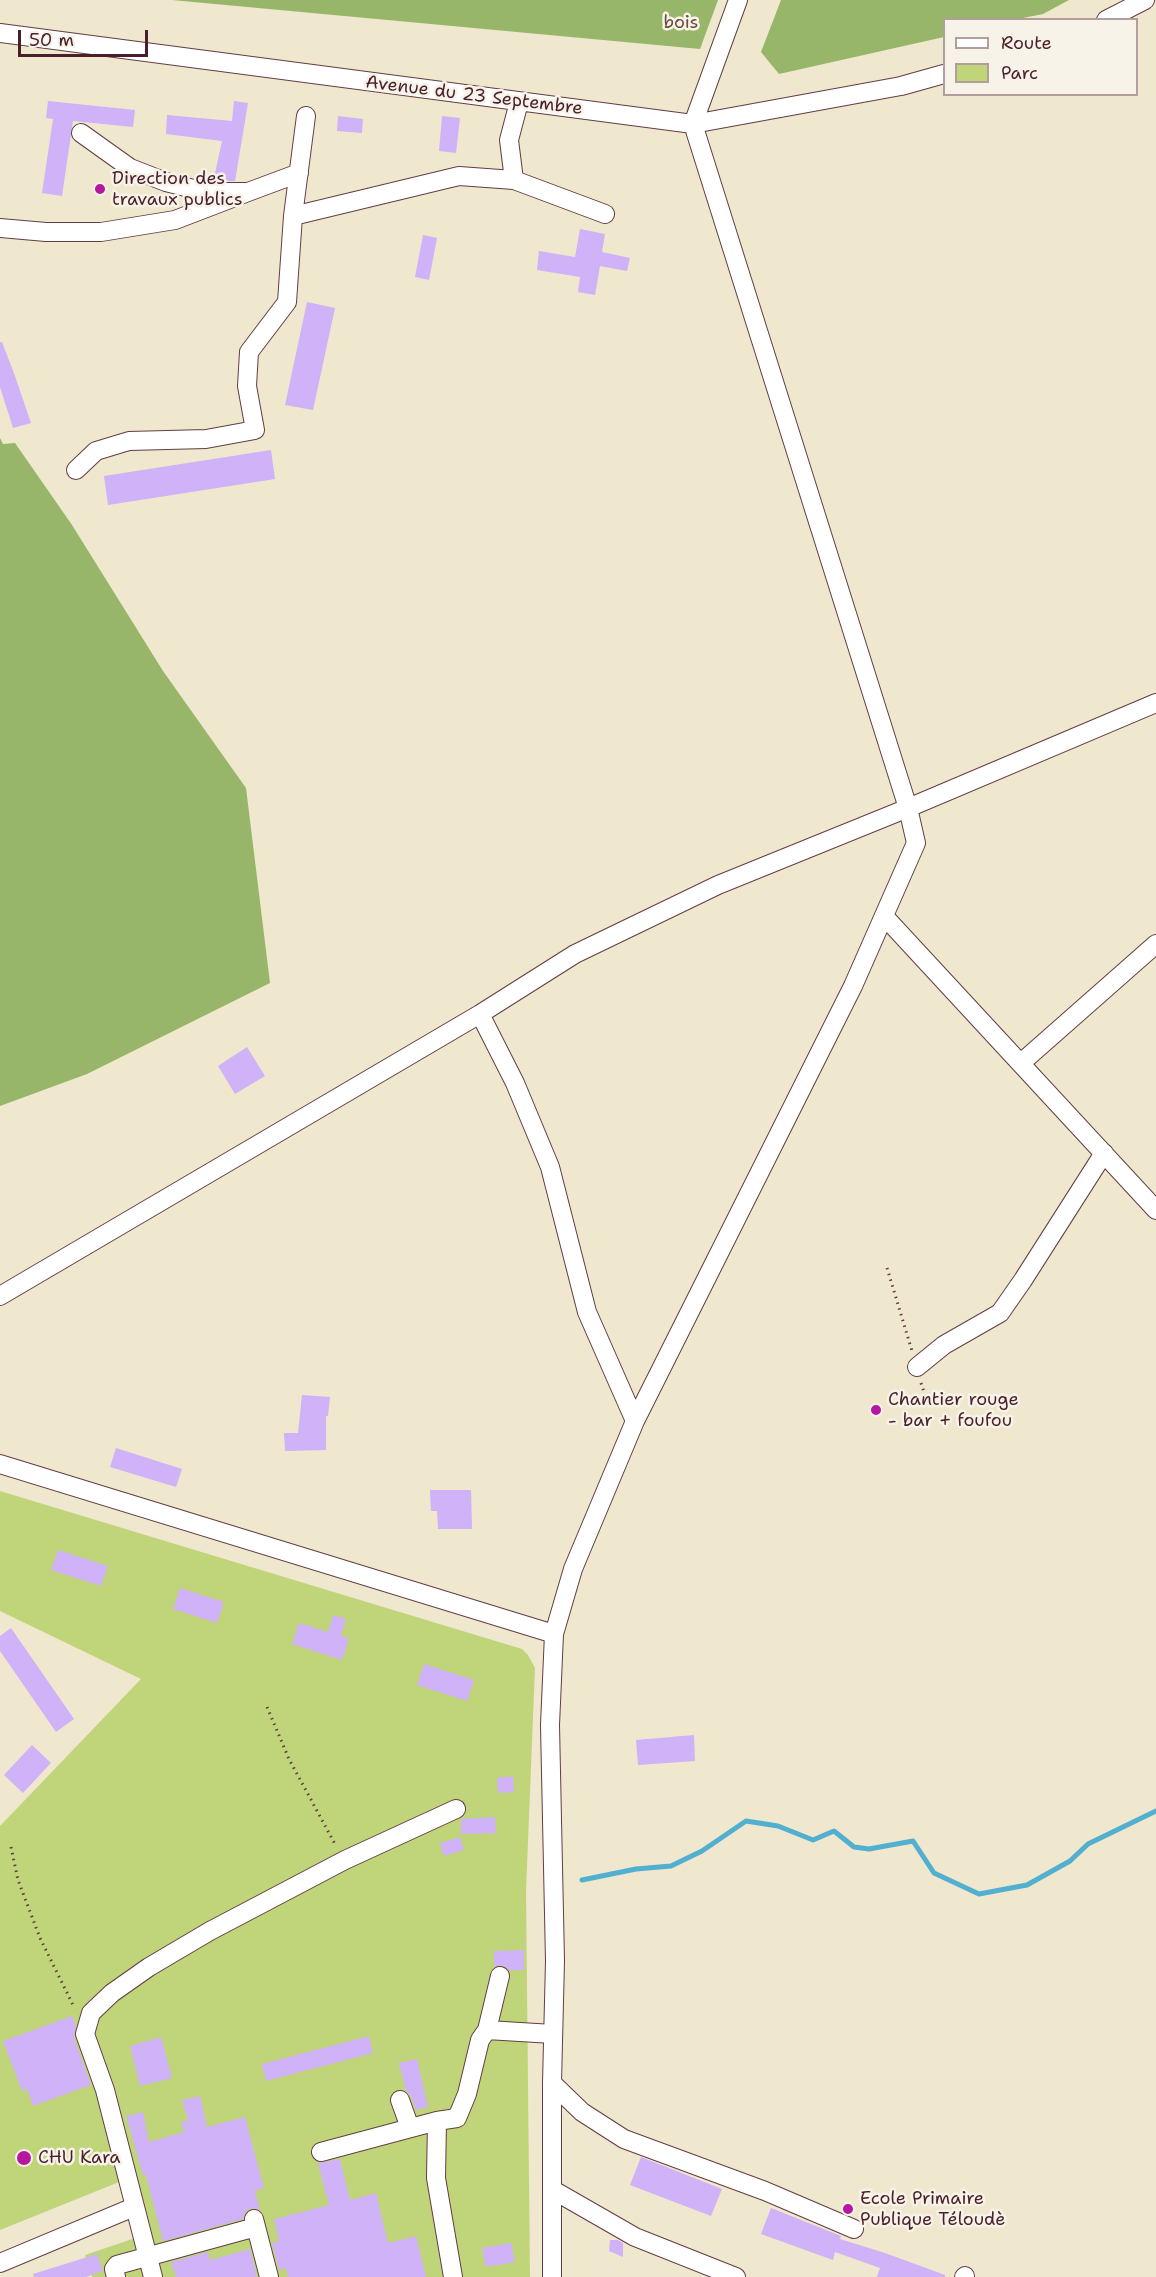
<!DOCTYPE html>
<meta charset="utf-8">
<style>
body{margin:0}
#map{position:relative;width:1156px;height:2277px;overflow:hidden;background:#efe7ce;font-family:"Shantell Sans",sans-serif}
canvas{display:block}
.legend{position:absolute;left:943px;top:18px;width:195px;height:78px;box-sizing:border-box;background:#f7f3e8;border:2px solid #b29e9c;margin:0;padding:8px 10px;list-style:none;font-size:18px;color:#4a1f2b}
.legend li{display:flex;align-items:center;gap:12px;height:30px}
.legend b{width:30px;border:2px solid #b29e9c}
.scale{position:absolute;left:18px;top:30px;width:130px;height:27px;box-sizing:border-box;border:3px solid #4a1f2b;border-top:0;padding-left:8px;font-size:18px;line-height:21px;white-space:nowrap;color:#4a1f2b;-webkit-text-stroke:4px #f7f3e8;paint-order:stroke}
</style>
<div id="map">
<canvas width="1156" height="2277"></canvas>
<ul class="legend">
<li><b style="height:8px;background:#fff"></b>Route</li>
<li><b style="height:16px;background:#c0d579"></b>Parc</li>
</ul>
<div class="scale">50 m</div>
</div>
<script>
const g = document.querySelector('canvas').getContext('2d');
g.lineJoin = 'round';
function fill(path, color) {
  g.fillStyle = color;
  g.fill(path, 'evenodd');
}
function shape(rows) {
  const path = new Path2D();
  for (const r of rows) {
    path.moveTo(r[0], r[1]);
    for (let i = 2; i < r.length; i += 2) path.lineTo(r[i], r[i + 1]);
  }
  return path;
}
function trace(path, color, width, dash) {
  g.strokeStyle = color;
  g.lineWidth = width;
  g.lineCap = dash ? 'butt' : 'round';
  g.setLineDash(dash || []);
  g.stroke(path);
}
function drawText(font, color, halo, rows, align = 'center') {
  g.font = font + ' "Shantell Sans",sans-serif';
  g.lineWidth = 5;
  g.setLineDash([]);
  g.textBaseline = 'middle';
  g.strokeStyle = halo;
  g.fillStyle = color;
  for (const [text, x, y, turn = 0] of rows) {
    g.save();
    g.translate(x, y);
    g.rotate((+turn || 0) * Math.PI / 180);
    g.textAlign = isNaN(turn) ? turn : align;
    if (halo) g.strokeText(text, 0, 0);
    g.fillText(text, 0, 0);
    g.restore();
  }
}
fill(shape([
 [0,1491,522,1649,528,1655,535,1668,526,1891,530,2277,92,2277,85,2255,150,2233,134,2176,0,2230,0,1826,141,1679,0,1611]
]), '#c0d579');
fill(shape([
 [172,0,718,0,700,49],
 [781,0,1069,0,1043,14,1018,19,944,20,944,37,779,74,761,52],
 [0,438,3,444,15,443,72,525,163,671,246,788,270,983,87,1074,0,1106]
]), '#98b669');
trace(shape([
 [582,1880,636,1869,671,1866,702,1851,746,1821,778,1826,813,1840,834,1831,854,1847,869,1849,913,1841,934,1873,979,1894,1027,1885,1070,1861,1088,1844,1156,1811]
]), '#51b0cf', 5);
fill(shape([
 [48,101,135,110,133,127,73,121,62,196,42,193,53,119,46,118],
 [234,101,248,103,235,181,230,181,214,178,222,141,166,134,167,115,232,121],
 [338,116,363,119,362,133,337,131],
 [442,116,460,118,456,153,439,151],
 [580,229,605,234,602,252,630,258,627,271,600,266,595,295,578,292,580,277,537,270,539,251,575,257],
 [423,235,437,238,429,280,415,277],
 [307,302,335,308,313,410,285,405],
 [0,342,2,342,15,376,31,423,13,428,0,387],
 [271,450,275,479,108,505,104,476],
 [247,1047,265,1076,235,1094,218,1066],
 [302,1395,330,1397,328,1416,326,1416,326,1450,285,1451,284,1433,298,1433],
 [116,1448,182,1469,176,1487,110,1467],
 [430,1490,471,1490,472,1529,438,1529,437,1511,431,1511],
 [58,1550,108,1566,101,1586,51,1570],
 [180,1588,224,1602,217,1623,173,1609],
 [333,1615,346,1619,341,1636,349,1639,342,1660,292,1644,299,1623,328,1632],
 [11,1628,74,1719,56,1732,0,1651,0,1636],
 [424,1664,474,1680,467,1701,417,1685],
 [694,1735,695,1761,638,1765,636,1740],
 [32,1745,51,1763,23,1793,4,1775],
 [513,1776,514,1792,498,1793,497,1778],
 [495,1817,496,1833,461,1834,461,1819],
 [460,1837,464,1850,444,1856,440,1843],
 [524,1950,524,1970,509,1970,502,1965,494,1967,494,1951],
 [72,2016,76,2026,74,2038,91,2085,33,2106,27,2089,22,2091,3,2041],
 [369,2036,373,2053,266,2081,262,2064],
 [161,2037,172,2078,140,2086,130,2046],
 [417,2059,428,2107,416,2110,411,2096,406,2091,399,2063],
 [200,2096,207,2127,245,2117,264,2188,255,2191,260,2210,251,2208,246,2211,243,2219,163,2241,146,2175,143,2175,126,2116,143,2112,149,2142,184,2132,181,2122,188,2120,182,2100],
 [641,2157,722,2189,711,2216,630,2185],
 [340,2159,350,2200,376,2193,388,2243,416,2236,426,2277,288,2277,286,2268,279,2270,272,2243,279,2241,274,2219,329,2205,318,2163],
 [771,2208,841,2236,840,2239,885,2253,945,2275,945,2277,877,2277,880,2268,835,2252,833,2260,761,2234],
 [610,2240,618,2240,623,2243,623,2257,609,2251],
 [511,2243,515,2262,486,2267,482,2248],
 [250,2249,257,2276,255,2277,176,2277,171,2262,208,2252,210,2260],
 [97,2254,103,2271,86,2277,34,2277,33,2274]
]), '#cfb2f8');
const minor = shape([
 [1106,20,1145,0],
 [0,33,693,124,901,86,944,74],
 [519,102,509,140,514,180,605,214],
 [306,116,293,216,459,176,514,180],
 [81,133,130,168,166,182,205,192,248,192,299,173],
 [0,228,46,232,101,232,175,220,248,192],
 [76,470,96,451,129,441,206,439,255,430,247,386,249,352,287,302,293,216],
 [884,916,1156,1210],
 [480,1014,515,1083,550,1167,587,1312,635,1421],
 [1021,1063,1156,944],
 [0,1296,480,1014,575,954,718,885,908,808,1156,703],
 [917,1367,944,1345,1000,1313,1023,1280,1104,1153],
 [0,1464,554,1634],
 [487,2030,553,2034],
 [552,2083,582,2112,624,2139,765,2191,854,2229],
 [400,2100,410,2128],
 [437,2121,436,2178,453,2277],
 [321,2152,437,2121,457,2118,467,2094,480,2040,487,2030,500,1976],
 [553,2190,635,2237,736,2277],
 [254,2219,269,2277],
 [0,2263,134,2207],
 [116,2277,114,2269,117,2265,256,2227],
 [153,2277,105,2090,85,2034,91,2013,112,1993,149,1967,210,1931,345,1860,456,1809],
 [552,2277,552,2083,555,1961,550,1725,554,1634,573,1569,635,1421,853,986,916,843,908,808,693,124,738,0],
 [964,2277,965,2276]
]);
trace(minor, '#633d43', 20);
trace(shape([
 [887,1268,912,1351],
 [921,1383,928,1404],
 [267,1707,289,1759,336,1846],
 [11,1847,18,1880,40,1938,74,2007]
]), '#633d43', 3, [1.5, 4.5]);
trace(minor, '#fff', 18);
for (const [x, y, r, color] of [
 [100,189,6,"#b5179e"],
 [876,1410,6,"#b5179e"],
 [24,2158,8,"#b5179e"],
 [848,2209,6,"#b5179e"]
]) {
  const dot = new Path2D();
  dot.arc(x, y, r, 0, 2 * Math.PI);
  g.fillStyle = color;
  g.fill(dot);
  trace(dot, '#f7f3e8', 2);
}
drawText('18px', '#684c3e', '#f7f3e8', [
 ["bois",681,23]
]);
drawText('18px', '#4a1f2b', '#f7f3e8', [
 ["Avenue du 23 Septembre",474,96,7]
]);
drawText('18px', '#4a1f2b', '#f7f3e8', [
 ["Direction des",112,179],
 ["travaux publics",112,200],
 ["Chantier rouge",888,1400],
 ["- bar + foufou",888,1421],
 ["CHU Kara",38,2158],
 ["Ecole Primaire",860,2199],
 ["Publique Téloudè",860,2220]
], 'left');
</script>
